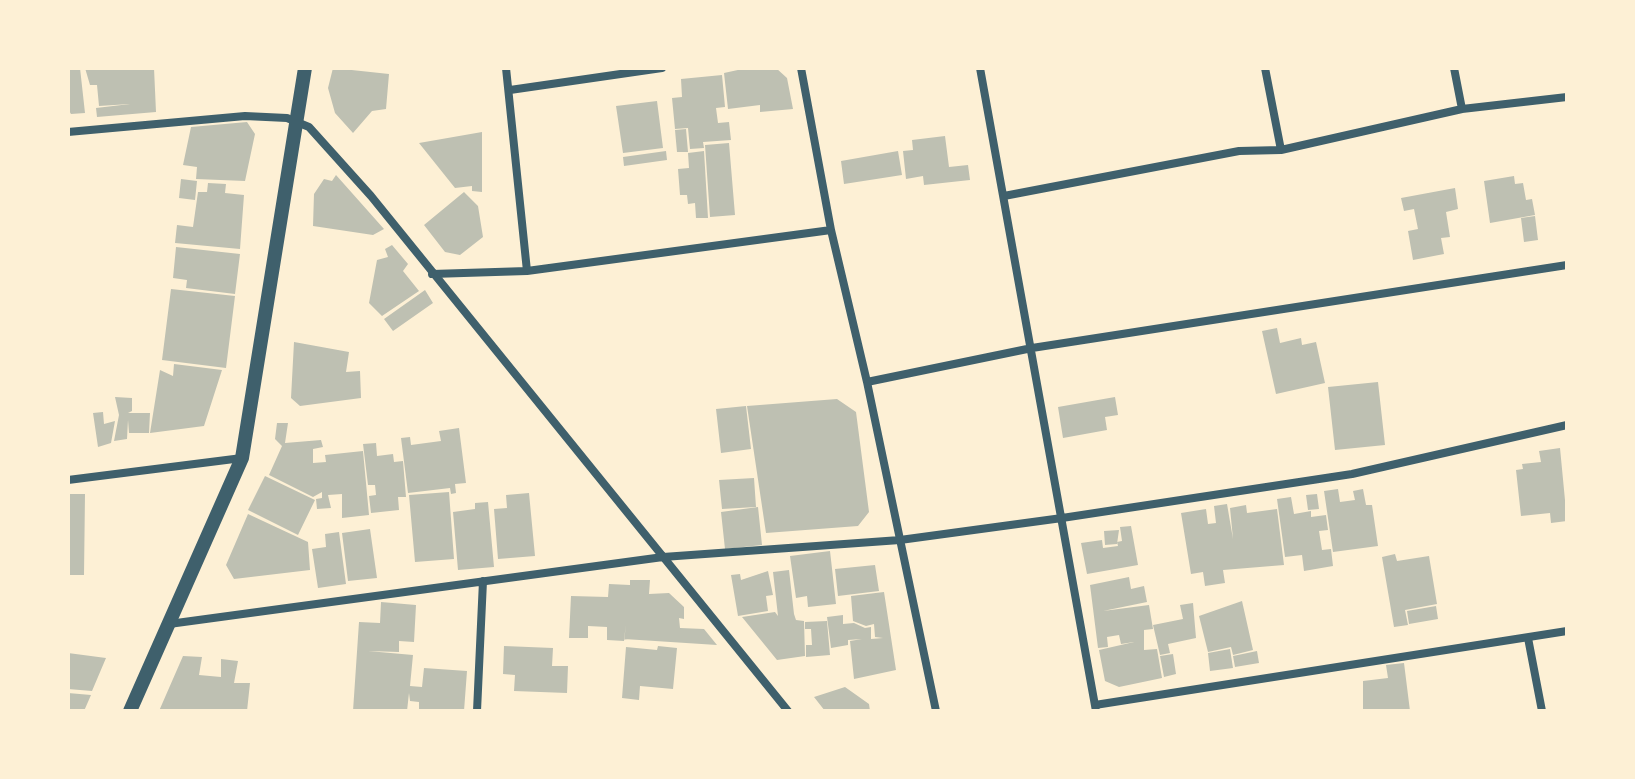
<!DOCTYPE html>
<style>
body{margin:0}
#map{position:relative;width:1635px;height:779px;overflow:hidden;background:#fdf0d5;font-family:Quicksand,sans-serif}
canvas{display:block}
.frame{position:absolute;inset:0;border:70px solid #fdf0d5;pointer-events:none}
</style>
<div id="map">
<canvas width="1635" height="779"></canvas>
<div class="frame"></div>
</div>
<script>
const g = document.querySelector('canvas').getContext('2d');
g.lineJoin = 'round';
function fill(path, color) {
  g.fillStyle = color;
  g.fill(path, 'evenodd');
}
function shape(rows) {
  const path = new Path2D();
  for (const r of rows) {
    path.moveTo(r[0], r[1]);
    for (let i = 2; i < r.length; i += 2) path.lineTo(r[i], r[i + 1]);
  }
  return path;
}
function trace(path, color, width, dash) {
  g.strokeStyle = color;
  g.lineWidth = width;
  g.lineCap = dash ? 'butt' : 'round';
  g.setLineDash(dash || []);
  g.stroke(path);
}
fill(shape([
 [68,68,80,68,85,113,71,114,68,109],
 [85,68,154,68,156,112,97,117,96,108,130,104,99,106,97,85,90,85],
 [333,68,389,74,386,109,372,111,353,133,335,113,328,88],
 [747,68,776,68,787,78,793,109,760,112,760,105,728,109,724,73],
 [722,75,725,107,716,108,718,123,729,122,731,140,703,142,704,148,690,149,688,128,675,129,672,98,682,97,681,79],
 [657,101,663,148,623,153,616,106],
 [247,122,255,134,245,181,196,179,197,167,183,165,191,127],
 [686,129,688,152,677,152,675,130],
 [482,132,482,192,472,191,472,186,455,188,419,143],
 [945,136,949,167,968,165,970,180,924,185,923,176,906,179,903,151,913,150,912,140],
 [729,143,735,215,710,217,705,145],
 [666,151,667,160,624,166,623,157],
 [704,151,708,218,696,218,695,203,688,204,687,195,680,195,678,169,689,168,688,153],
 [898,151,902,175,844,184,841,161],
 [336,175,384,229,373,235,313,226,314,194,324,179,332,181],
 [1514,176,1515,184,1523,183,1526,200,1532,199,1535,215,1490,223,1484,181],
 [181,179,197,181,195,200,179,198],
 [208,183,226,184,225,193,244,195,240,249,175,243,177,225,193,227,198,192,207,192],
 [1455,188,1458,209,1446,212,1450,237,1441,238,1444,254,1413,260,1408,231,1418,229,1414,209,1404,211,1401,198],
 [464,192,478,206,483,237,460,255,445,252,424,225],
 [1535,216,1538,240,1524,242,1521,218],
 [392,245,408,264,403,271,419,291,382,316,369,303,377,260,388,257,385,249],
 [176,247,240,254,235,294,186,288,187,280,173,278],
 [171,289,235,296,226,368,162,360],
 [425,290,433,303,393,331,384,319],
 [1277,328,1280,343,1301,338,1302,345,1316,342,1325,383,1276,394,1262,331],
 [294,342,349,352,346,372,360,371,361,398,300,406,291,398],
 [174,364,222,370,204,426,150,433,160,370,173,376],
 [1378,382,1385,445,1335,450,1328,387],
 [115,397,132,398,132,411,128,413,150,413,149,433,129,433,128,420,127,439,114,441,119,415],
 [1115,397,1118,415,1105,417,1107,430,1063,438,1058,407],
 [837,399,856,412,869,512,858,526,766,533,747,406],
 [746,406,751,449,721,453,716,409],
 [103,412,104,424,115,421,111,443,98,447,93,413],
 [277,423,288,423,285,443,321,440,323,447,313,449,313,463,326,462,325,455,363,451,369,515,342,518,342,487,342,494,328,495,331,508,317,509,316,499,322,498,322,492,313,497,269,475,282,446,275,439],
 [459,428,466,483,455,484,456,493,451,494,450,488,408,493,401,438,410,437,411,445,441,441,439,431],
 [376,443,377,456,393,454,394,462,403,461,406,497,398,497,399,510,371,513,369,496,376,495,375,485,368,485,363,444],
 [1560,448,1567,521,1551,523,1550,513,1521,516,1516,470,1523,469,1522,464,1541,462,1539,451],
 [265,476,315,500,298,535,248,510],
 [754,478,756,507,722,509,719,480],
 [1338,489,1340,502,1355,500,1353,491,1363,489,1366,505,1372,505,1378,546,1333,552,1324,491],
 [449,492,454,559,415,562,409,495],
 [529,493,535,556,498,559,494,509,507,508,506,495],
 [68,494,85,494,84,575,68,575],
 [1317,494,1319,509,1308,510,1306,495],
 [1291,497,1294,514,1311,511,1311,517,1326,515,1328,530,1319,531,1322,550,1331,549,1333,566,1304,571,1302,555,1285,557,1277,499],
 [488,502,494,567,458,570,453,512,475,509,475,503],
 [1227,504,1233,539,1230,508,1246,505,1247,513,1277,509,1284,565,1223,570,1225,583,1205,586,1203,572,1191,574,1181,513,1206,509,1208,524,1216,523,1214,506],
 [758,507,762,545,725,549,721,512],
 [248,514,308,542,310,570,234,579,226,565],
 [1131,526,1138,565,1087,574,1081,543,1102,540,1103,548,1118,546,1117,542,1122,541,1120,527],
 [370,529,377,578,348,581,342,533],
 [1119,530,1117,544,1105,545,1104,531],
 [339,532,346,584,318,588,312,549,326,547,325,534],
 [830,551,836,604,808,607,807,596,796,598,790,556],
 [1395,554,1397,561,1429,556,1437,604,1405,610,1408,625,1394,627,1382,557],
 [875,565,879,591,838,596,835,569],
 [789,570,794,614,796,620,804,621,805,656,777,660,742,617,775,612,778,616,773,572],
 [768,571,773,595,766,596,768,611,738,616,731,575,740,574,741,580],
 [1129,577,1131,589,1144,586,1147,602,1103,611,1149,605,1153,629,1144,630,1144,650,1157,649,1162,678,1119,687,1105,681,1099,650,1134,642,1121,644,1119,635,1107,637,1108,647,1098,648,1090,585],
 [630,580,650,580,649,594,669,593,684,607,684,619,679,618,680,628,704,629,717,645,624,639,626,625,624,641,607,640,607,627,588,626,588,638,569,638,571,596,608,597,609,584,630,585],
 [884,592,896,670,854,679,850,641,862,639,848,640,848,645,831,648,827,617,843,615,843,624,854,623,865,628,871,627,871,639,883,638,875,637,874,624,866,626,853,621,851,596],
 [1242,601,1253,650,1233,655,1231,647,1208,652,1199,616],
 [381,602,416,605,414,642,399,641,399,652,368,651,413,655,410,686,422,687,424,668,467,671,464,711,419,711,419,702,410,701,409,693,407,711,353,711,359,622,380,623],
 [1193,603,1196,638,1168,644,1170,653,1160,655,1153,625,1183,619,1180,605],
 [1436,606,1438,619,1409,624,1407,611],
 [827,621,830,655,806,657,806,645,812,645,811,629,805,629,805,622],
 [504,646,553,648,552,666,568,666,567,693,514,691,515,675,503,674],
 [658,646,677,648,673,689,640,686,639,700,622,698,626,647,657,650],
 [1230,649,1233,668,1210,671,1208,653],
 [1257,651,1259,663,1235,667,1233,656],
 [68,653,106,658,92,691,68,689],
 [1173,654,1176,674,1164,677,1160,656],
 [183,656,202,657,199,675,221,677,221,659,238,661,234,683,250,683,247,711,159,711],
 [1404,663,1410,711,1363,711,1363,681,1388,678,1386,665],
 [845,687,869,704,870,711,825,711,814,697],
 [68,693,91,695,84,711,68,711]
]), '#bec0b2');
trace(shape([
 [506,68,527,271],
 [801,68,831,230,867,382,936,711],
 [980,68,1096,711],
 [1265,68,1281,150],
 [1454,68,1462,109],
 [510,90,662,68],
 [68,132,245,116,287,118,309,127,371,196,788,711],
 [1004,196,1239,151,1281,150,1462,109,1567,97],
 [432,274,527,271,831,230],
 [867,382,1032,348,1567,265],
 [68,480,242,458],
 [169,624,663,557,900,540,1062,518,1352,474,1567,425],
 [1528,638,1542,711],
 [1095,705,1567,631],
 [477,711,483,581]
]), '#3f606c', 8);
trace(shape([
 [130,711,242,458,305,68]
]), '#3f606c', 14);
</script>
